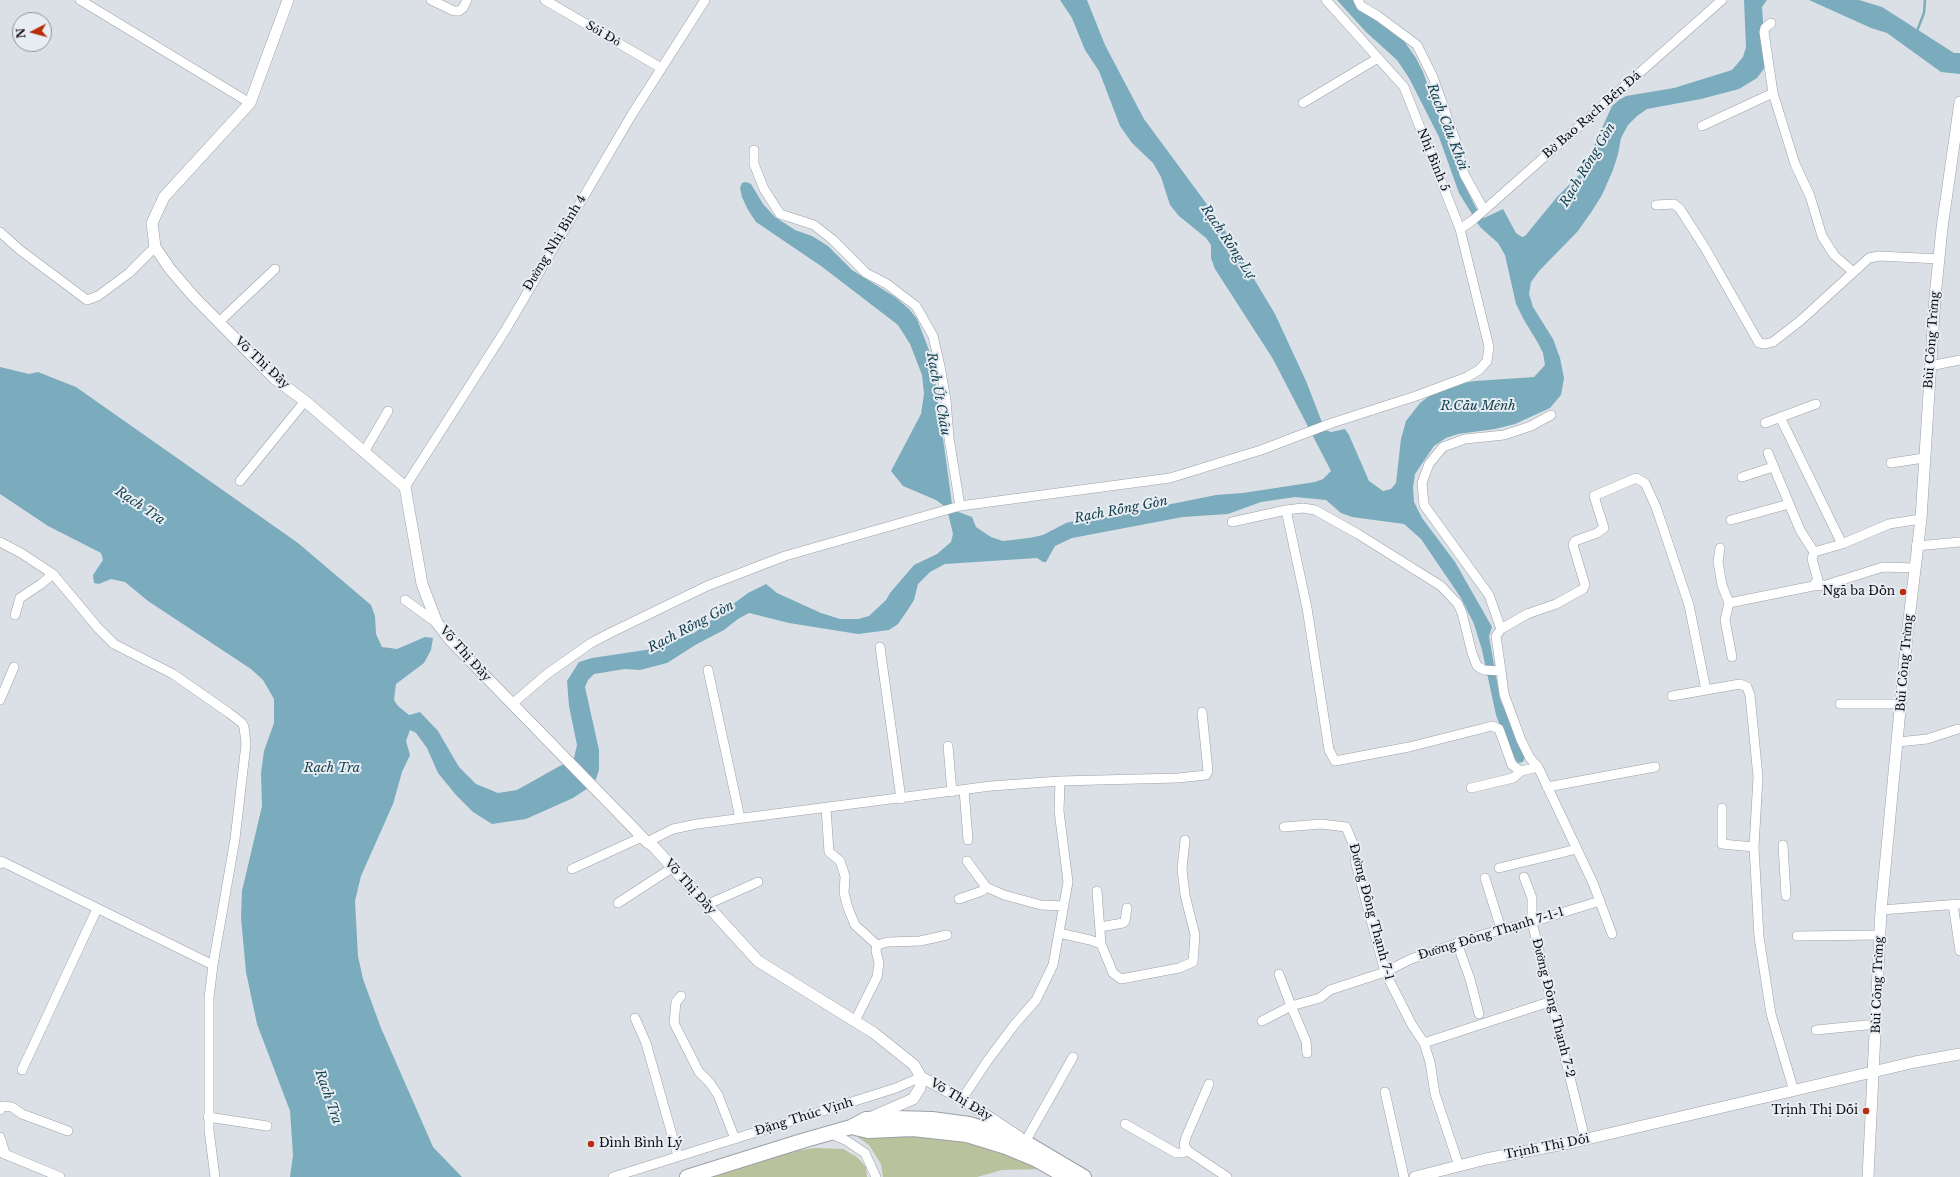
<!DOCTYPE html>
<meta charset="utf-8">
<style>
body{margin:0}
#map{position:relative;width:1960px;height:1177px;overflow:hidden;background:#dbe0e6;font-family:"Libre Baskerville",serif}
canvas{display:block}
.north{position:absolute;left:12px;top:12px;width:40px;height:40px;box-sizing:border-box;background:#e8edf3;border:1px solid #8f9397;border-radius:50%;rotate:264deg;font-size:11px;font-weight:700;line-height:16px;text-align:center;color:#0a0c0e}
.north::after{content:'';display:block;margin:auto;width:14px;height:18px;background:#b82d0b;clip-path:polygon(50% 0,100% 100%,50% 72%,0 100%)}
</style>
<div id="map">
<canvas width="1960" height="1177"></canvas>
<div class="north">N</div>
</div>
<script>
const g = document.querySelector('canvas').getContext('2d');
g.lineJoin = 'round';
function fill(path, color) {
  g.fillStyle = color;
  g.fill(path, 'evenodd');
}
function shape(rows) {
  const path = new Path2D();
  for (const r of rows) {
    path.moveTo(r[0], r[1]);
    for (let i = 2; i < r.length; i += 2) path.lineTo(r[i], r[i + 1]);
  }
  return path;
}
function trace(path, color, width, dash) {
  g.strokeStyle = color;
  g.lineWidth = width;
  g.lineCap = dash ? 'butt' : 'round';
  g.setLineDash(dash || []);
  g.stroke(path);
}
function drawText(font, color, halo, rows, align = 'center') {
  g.font = font + ' "Libre Baskerville",serif';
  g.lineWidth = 4;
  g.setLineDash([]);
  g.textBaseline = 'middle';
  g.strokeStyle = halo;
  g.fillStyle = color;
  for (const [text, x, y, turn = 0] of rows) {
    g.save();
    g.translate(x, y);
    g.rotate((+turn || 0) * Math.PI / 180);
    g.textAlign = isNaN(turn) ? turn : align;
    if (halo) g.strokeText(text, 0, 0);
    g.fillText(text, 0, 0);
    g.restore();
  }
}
fill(shape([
 [868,1134,957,1135,1044,1169,1002,1170,977,1177,883,1177,881,1164,869,1145,855,1135],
 [816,1148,843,1149,857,1157,866,1167,867,1177,712,1177,793,1151]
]), '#b9c19d');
fill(shape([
 [1060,0,1087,0,1105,45,1144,119,1220,222,1275,314,1306,381,1325,430,1331,432,1345,429,1349,435,1369,481,1383,491,1391,489,1396,483,1401,439,1406,421,1420,403,1432,394,1451,385,1475,381,1534,377,1545,365,1543,353,1538,343,1524,320,1516,304,1505,255,1498,243,1480,227,1459,193,1439,137,1409,78,1397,60,1366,32,1337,0,1353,0,1360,9,1404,41,1416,58,1423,72,1461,178,1476,208,1484,218,1503,209,1516,233,1522,237,1525,236,1557,197,1582,172,1612,106,1619,100,1626,96,1674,88,1732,70,1743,57,1746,47,1744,0,1767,0,1762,7,1766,63,1763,70,1757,78,1739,89,1701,99,1647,109,1637,116,1628,125,1621,138,1618,154,1613,170,1602,195,1592,211,1578,231,1539,271,1531,282,1529,294,1533,307,1553,339,1560,358,1564,378,1561,395,1550,408,1515,424,1495,429,1458,434,1446,438,1434,446,1415,474,1413,488,1414,502,1422,518,1455,562,1492,627,1489,636,1500,699,1525,757,1523,762,1518,763,1509,750,1496,715,1482,650,1474,624,1461,598,1421,539,1404,524,1352,517,1341,513,1326,500,1295,497,1261,502,1228,514,1183,517,1072,538,1055,546,1046,562,1043,562,1037,558,945,564,930,572,918,584,914,600,907,611,898,624,889,630,858,634,789,623,749,613,738,619,724,630,697,644,667,663,640,670,625,669,594,674,588,680,585,687,599,750,599,770,596,779,588,788,573,798,526,819,492,824,473,812,456,795,438,773,427,748,416,733,410,730,406,741,410,755,402,772,393,804,361,876,355,901,358,956,363,979,381,1028,433,1147,462,1177,290,1177,293,1155,290,1111,257,1024,246,972,241,918,242,891,262,806,261,773,264,751,274,723,274,699,263,680,251,669,148,601,125,582,111,579,99,584,94,583,93,575,103,560,101,553,48,526,0,494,0,367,29,374,38,372,76,387,298,543,371,605,375,616,376,634,382,647,397,649,425,637,433,638,431,650,424,663,396,684,394,700,398,706,409,715,420,712,438,731,459,767,476,784,498,793,517,790,574,758,577,745,569,706,567,681,579,662,592,658,652,649,675,640,694,633,748,593,766,584,777,593,821,613,840,619,858,619,869,616,886,600,890,593,914,565,937,554,951,542,953,534,948,513,944,506,936,500,903,486,891,471,921,414,924,394,922,375,910,344,898,325,821,266,756,222,748,210,742,197,740,188,742,183,746,182,751,184,763,204,775,217,795,230,812,236,828,246,852,270,895,297,909,309,917,319,932,358,952,504,956,511,972,517,976,527,991,537,1003,541,1029,538,1043,535,1066,523,1086,518,1107,517,1216,495,1243,493,1315,482,1323,479,1331,471,1273,359,1215,269,1211,258,1211,245,1206,238,1179,216,1170,205,1161,177,1153,163,1132,143,1120,126,1099,71,1085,50,1072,18],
 [1809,0,1859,0,1882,7,1954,53,1960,53,1960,74,1941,72,1887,33,1871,28]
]), '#7aacbe');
trace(shape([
 [1917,31,1924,13,1925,0]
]), '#7aacbe', 2.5);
const minor = shape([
 [80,0,250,103],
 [431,0,454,11,459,11,463,8,467,0],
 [545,0,661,68],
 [1358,0,1361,6,1378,16,1417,45,1433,77,1457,145,1464,174,1484,210],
 [1771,23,1765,28,1764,32,1773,93],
 [1303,103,1378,58],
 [1702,126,1773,93,1795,164,1810,196,1822,236,1834,255,1852,271],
 [754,150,754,164,764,189,780,214,814,225,833,240,866,273,887,284,916,306,933,336,940,366,946,400,949,438,960,506],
 [1656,205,1674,204,1680,209,1705,248,1759,343,1765,344,1773,342,1800,321,1869,258,1879,256,1939,259],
 [1460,229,1473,220,1722,0],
 [0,232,20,250,87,300,98,296,129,273,155,247],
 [219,322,275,269],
 [1930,366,1960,360],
 [1780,417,1842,544],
 [1765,423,1816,404],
 [364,452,388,411],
 [1768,453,1800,530,1814,552],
 [1891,463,1924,458],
 [1742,477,1773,467],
 [240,481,305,401],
 [405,487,506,329,631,116,705,0],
 [1286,510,1307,608,1329,750,1335,761,1409,747,1492,726,1499,729,1512,765,1521,771,1538,767],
 [1731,520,1789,504],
 [1232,522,1286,510,1303,508,1315,510,1358,534,1441,586,1458,604,1462,613,1472,653,1477,666,1484,670,1501,671,1504,694,1521,740,1530,758,1538,767,1593,883,1612,934],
 [0,542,21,553,53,574,98,628,114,644,173,674,229,713,242,723,244,727,246,744,235,839,213,965,209,998,209,1130,215,1177],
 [1916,546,1960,542],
 [1720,548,1718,562,1722,585,1729,603,1813,586,1818,580,1812,559,1814,552,1842,544,1889,524,1921,519],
 [1813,586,1826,585,1883,567,1914,568],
 [405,600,437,623],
 [1729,603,1725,620,1732,657],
 [15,615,20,598,41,584,53,574],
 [1501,629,1489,595,1424,505,1422,483,1429,464,1443,447,1465,439,1504,435,1531,426,1551,415],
 [880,647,901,799],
 [708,670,740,818],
 [1501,671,1496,636,1501,629,1527,614,1556,604,1583,589,1585,585,1573,545,1575,541,1597,533,1604,528,1594,496,1636,478,1645,483,1656,507,1689,605,1706,690],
 [1672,696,1740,684,1747,687,1750,695,1758,777,1754,847,1759,937,1771,1014,1794,1091],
 [0,700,14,667],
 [512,704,547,674,591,643,610,633,707,586,785,556,960,506,1170,478,1261,450,1332,423,1416,396,1467,377,1479,370,1487,361,1489,347,1460,229,1404,87,1326,0],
 [1840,704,1901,704],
 [1898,742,1927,739,1958,729],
 [948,746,952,792],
 [1547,787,1655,767],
 [1471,788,1513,778,1521,771],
 [964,790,968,840],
 [826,808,829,852,840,861,845,876,844,893,848,908,855,925,877,945],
 [1722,808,1722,844,1754,847],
 [1284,827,1321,824,1346,827,1354,846,1356,864,1385,972,1412,1025,1424,1043,1430,1062,1435,1094,1459,1166],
 [647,842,673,829,697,824,991,786,1060,781,1178,778,1206,775,1208,771,1202,712],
 [1783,845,1786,896],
 [967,861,986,887],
 [0,864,1,861,7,864,213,965],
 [1499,868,1577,849],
 [572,869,642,837],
 [1524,877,1532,898,1532,922,1585,1139],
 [1485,878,1501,929],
 [1097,891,1101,944],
 [959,899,982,891,986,887,1004,895,1041,905,1064,906],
 [618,903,672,868],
 [1953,904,1960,951],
 [706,905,758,882],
 [1881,910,1960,904],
 [1100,927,1123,923,1125,921,1127,908],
 [1059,933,1090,940,1101,944,1113,973,1121,979,1179,968,1193,962,1195,935,1185,895,1182,869,1185,840],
 [1797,936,1880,935],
 [1457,943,1470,979,1479,1014],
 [681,996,676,1002,674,1023,699,1072,710,1083,718,1095,735,1139],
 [635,1018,646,1043,678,1156],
 [855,1021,877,977,879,963,876,951,877,945,888,942,920,941,947,935],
 [1262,1021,1291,1006,1279,974],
 [1816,1030,1877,1024],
 [1424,1043,1552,1001],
 [1307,1053,1306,1041,1291,1006,1320,998,1330,990,1385,972,1411,959,1485,934,1532,922,1600,901],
 [22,1070,97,909],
 [1209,1084,1186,1137,1184,1145,1188,1151,1227,1177],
 [1385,1092,1404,1177],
 [962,1099,988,1060,1015,1024,1036,1000,1053,965,1068,882,1059,811,1060,781],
 [0,1110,3,1106,12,1107,22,1114,68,1131],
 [208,1117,267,1126],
 [1125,1124,1176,1153,1182,1153,1188,1151],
 [829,1133,847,1141,865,1153,876,1177],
 [0,1137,5,1153],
 [1025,1142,1073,1057],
 [0,1152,60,1177],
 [613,1177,896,1088,921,1077]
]);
const tertiary = shape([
 [288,0,250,103,164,197,152,223,155,247,170,269,194,297,274,378,305,401,405,487,422,584,437,623,450,640,647,842,653,846,758,961,874,1033,914,1065,921,1077,962,1099,1019,1137],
 [874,1116,913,1099,920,1088,921,1077],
 [1415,1177,1486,1159,1574,1142,1915,1062,1960,1054],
 [1868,1177,1881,910,1907,636,1921,519,1935,297,1942,228,1960,102]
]);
const primary = shape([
 [851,1127,868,1131,913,1129,967,1135,1006,1147,1035,1159,1065,1176],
 [687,1177,802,1141,851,1127,866,1119,895,1118,932,1119,969,1124,988,1130,1025,1142,1084,1177]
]);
trace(minor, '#9ba0a6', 10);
trace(tertiary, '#9ba0a6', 12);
trace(primary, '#9ba0a6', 16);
trace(minor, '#fff', 9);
trace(tertiary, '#fff', 11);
trace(primary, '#fff', 14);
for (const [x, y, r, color] of [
 [1903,592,4,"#b82d0b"],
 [1866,1111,4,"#b82d0b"],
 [591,1144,4,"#b82d0b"]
]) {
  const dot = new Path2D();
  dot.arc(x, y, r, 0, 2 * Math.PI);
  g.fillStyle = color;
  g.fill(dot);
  trace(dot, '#e8edf3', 1.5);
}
drawText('12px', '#0a0c0e', '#e8edf3', [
 ["Sỏi Đỏ",603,34,30],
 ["Bờ Bao Rạch Bến Đá",1592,115,-41],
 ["Nhị Bình 5",1433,160,68],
 ["Đường Nhị Bình 4",555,243,-59],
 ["Bùi Công Trừng",1932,340,-86],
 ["Võ Thị Đầy",262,363,43],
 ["Võ Thị Đầy",465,654,48],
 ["Bùi Công Trừng",1905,663,-85],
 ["Võ Thị Đầy",690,887,48],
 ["Đường Đông Thạnh 7-1",1371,912,75],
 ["Đường Đông Thạnh 7-1-1",1491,934,-17],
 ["Bùi Công Trừng",1878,985,-88],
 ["Đường Đông Thạnh 7-2",1553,1008,76],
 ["Võ Thị Đầy",961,1100,31],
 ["Đặng Thúc Vịnh",804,1117,-17],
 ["Trịnh Thị Dối",1547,1147,-11]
]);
drawText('12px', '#0a0c0e', '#e8edf3', [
 ["Ngã ba Đồn",1895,592],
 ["Trịnh Thị Dối",1858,1111],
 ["Đình Bình Lý",599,1144,"left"]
], 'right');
drawText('italic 13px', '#15414f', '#e8edf3', [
 ["Rạch Cầu Khởi",1447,127,69],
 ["Rạch Rỗng Gòn",1588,165,-59],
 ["Rạch Rỗng Lự",1228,242,56],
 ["Rạch Út Châu",938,394,80],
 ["R.Cầu Mênh",1478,406],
 ["Rạch Tra",140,506,34],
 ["Rạch Rỗng Gòn",1121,510,-11],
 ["Rạch Rỗng Gòn",691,627,-28],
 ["Rạch Tra",332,768],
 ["Rạch Tra",328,1097,71]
]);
</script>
